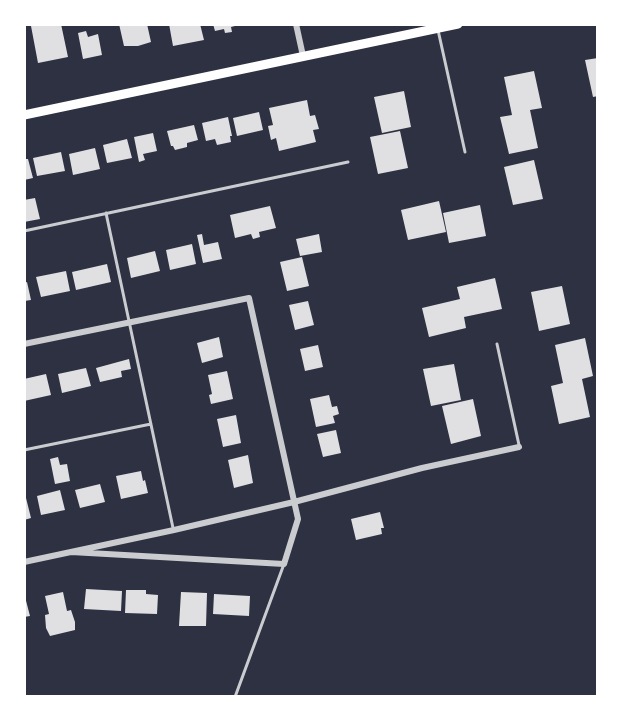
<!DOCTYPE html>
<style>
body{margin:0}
#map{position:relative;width:622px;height:721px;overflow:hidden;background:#2d3142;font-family:Barlow,sans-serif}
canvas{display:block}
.frame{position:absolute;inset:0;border:26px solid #fff;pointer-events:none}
</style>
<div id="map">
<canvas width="622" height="721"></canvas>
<div class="frame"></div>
</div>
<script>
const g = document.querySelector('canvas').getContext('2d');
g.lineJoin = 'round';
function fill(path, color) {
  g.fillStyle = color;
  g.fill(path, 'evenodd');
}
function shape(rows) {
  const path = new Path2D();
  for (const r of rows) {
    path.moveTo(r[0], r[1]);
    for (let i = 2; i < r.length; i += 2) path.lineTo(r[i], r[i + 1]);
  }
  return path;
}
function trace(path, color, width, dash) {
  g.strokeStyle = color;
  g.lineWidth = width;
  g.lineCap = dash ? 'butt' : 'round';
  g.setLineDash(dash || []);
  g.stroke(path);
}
fill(shape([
 [42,24,61,24,68,57,38,63,31,26],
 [119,24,147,24,151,42,138,46,124,46],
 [169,24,200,24,204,40,173,46],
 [213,24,239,24,239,25,231,27,232,32,225,33,224,29,215,31],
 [86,31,88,37,98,34,102,55,83,59,78,33],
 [598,58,598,96,593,97,585,60],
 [534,71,542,108,530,110,538,148,509,154,500,117,512,115,504,77],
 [404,91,411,127,382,133,374,97],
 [307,100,310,116,315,115,319,129,313,130,316,142,279,151,276,138,271,140,268,126,273,125,269,108],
 [259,112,263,130,237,136,233,118],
 [228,117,232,136,230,136,231,142,217,145,215,139,206,141,202,123],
 [194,125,198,140,187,143,187,147,175,150,173,146,171,146,167,131],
 [400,131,408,168,378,174,370,137],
 [153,133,157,151,143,154,145,160,139,162,134,137],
 [127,139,132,158,107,163,103,145],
 [95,148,100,169,73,175,69,154],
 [61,152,65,171,37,176,33,158],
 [24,159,28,159,33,178,24,180],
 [534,160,543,199,513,205,504,167],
 [35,198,40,219,24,222,24,200],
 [439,201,446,232,408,240,401,210],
 [480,205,486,236,449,243,443,213],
 [270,206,276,228,259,232,260,237,253,239,251,234,235,238,230,215],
 [202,234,204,245,218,242,222,259,203,263,197,235],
 [319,234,322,252,300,256,296,239],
 [192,244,196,264,170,270,166,250],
 [155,251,160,271,131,278,127,258],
 [302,257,309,286,287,291,280,262],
 [107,264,111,282,76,290,72,272],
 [66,271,70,291,41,297,36,277],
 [495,278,502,309,464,317,466,328,429,337,422,308,460,299,457,287],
 [27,282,31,300,24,301,24,283],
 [562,286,570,324,539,331,531,292],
 [308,301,314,325,295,330,289,305],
 [219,337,223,357,202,363,197,343],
 [585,338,593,376,582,379,590,417,559,424,551,386,563,383,555,345],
 [318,345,323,367,305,371,300,349],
 [129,359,131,369,121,371,122,377,100,382,96,368],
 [454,364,461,400,431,406,423,369],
 [86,368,91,386,62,393,58,374],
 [227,371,233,399,211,404,209,395,212,394,208,375],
 [46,374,51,395,24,401,24,379],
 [329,395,332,407,337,406,339,414,333,416,335,423,316,427,310,399],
 [473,399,481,436,451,444,442,406],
 [236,415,241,443,223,447,217,419],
 [336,430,341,453,323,457,317,434],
 [248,455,253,483,234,488,228,460],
 [58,457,60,465,67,464,70,481,55,484,50,459],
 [141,471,143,481,145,480,148,493,121,499,116,476],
 [100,484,105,502,80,508,75,490],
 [60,490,65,510,41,515,37,496],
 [26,498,31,518,24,520,24,499],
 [380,512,384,528,381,528,382,534,356,540,351,519],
 [86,589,122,591,121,611,84,609],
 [126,590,146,590,146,594,158,595,157,614,125,613],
 [63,592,67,611,71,610,75,622,75,630,50,636,46,628,45,615,49,614,45,596],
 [181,592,207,593,206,626,179,626],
 [24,593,30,616,24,617],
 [214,594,250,596,249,616,213,614]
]), '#e0e0e3');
trace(shape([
 [438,30,465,152],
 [106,213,173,528],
 [24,231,348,162],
 [497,344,519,445],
 [24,450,151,424],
 [235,697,284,564]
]), '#caccd0', 3);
trace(shape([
 [296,24,303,56],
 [24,344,249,298,298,519,284,564,71,552],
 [24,562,174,530,294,502,422,468,519,447]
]), '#caccd0', 6);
trace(shape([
 [24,115,458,24]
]), '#fff', 9);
</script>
